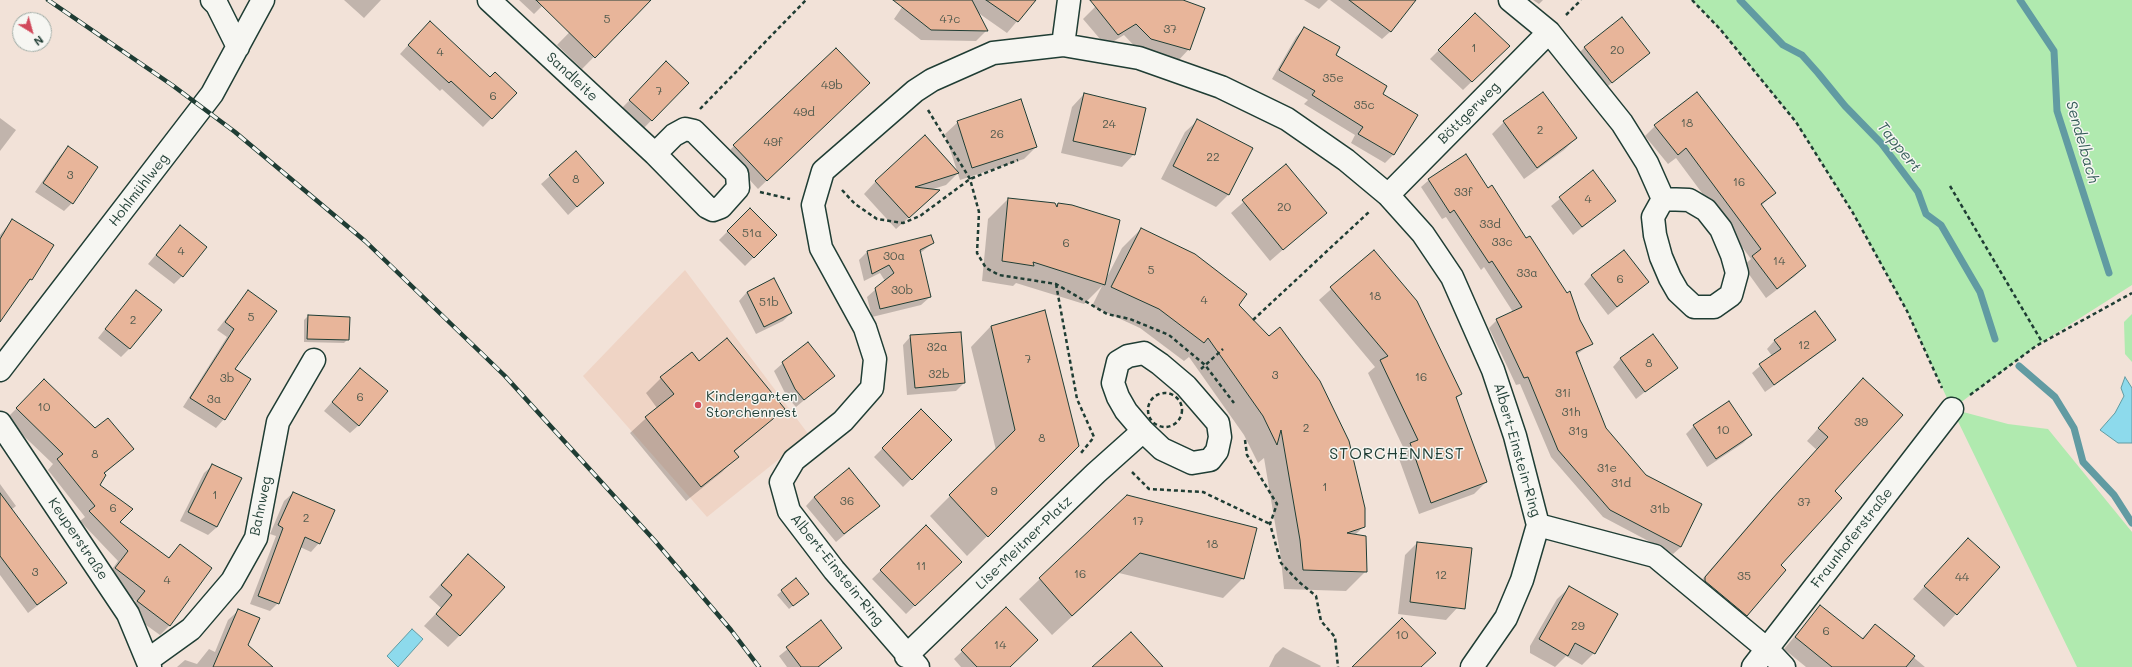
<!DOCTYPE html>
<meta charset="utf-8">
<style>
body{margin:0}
#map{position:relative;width:2132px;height:667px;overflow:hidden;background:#f2e2d8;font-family:Mali,sans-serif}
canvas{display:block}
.north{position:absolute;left:12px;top:12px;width:40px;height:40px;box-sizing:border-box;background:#f6f6f2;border:1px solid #a0aca6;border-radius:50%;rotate:143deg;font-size:11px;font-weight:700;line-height:16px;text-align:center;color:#1f3d34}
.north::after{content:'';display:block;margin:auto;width:14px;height:18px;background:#d1495b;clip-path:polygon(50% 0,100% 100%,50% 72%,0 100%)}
</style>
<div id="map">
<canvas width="2132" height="667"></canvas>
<div class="north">N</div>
</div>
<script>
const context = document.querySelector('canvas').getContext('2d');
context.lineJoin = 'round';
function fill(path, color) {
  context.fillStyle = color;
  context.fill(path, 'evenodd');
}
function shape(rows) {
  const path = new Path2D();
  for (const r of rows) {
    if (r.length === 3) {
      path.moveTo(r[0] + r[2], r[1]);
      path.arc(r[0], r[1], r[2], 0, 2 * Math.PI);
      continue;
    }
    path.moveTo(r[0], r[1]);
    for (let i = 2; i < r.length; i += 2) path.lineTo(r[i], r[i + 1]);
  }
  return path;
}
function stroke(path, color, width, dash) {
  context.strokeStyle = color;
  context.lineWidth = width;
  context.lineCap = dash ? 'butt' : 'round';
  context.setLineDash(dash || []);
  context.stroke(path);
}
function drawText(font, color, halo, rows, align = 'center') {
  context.font = font + ' Mali,sans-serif';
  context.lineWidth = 3;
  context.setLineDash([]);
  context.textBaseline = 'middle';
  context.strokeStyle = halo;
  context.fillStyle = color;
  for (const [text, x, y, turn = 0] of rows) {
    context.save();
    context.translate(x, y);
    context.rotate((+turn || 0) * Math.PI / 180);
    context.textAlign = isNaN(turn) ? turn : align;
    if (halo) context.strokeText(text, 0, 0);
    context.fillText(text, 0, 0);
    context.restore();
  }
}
const built = shape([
 [685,270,809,435,707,517,583,376]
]);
const green = shape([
 [1692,0,2132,0,2132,285,2036,346,1952,409,2008,424,2048,429,2132,532,2132,667,2077,667,1952,409,1907,311,1853,213,1796,122,1720,29],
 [2132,314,2132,362,2125,354,2124,322]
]);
const water = shape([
 [2125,377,2132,388,2132,443,2118,443,2100,430,2115,413,2124,396,2121,388,2125,377],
 [412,629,423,639,398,667,387,656,412,629]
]);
const shadow = shape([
 [344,0,381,0,364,18],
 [519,0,548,0,534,14],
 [601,0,639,0,645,5,582,69,557,45],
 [907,0,1035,0,1007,33,977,12,986,31,976,41,921,40,894,19],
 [1099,0,1180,0,1189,49,1177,62,1139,51,1124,35,1106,46,1083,19,1095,7],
 [1304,0,1328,0,1319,9],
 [1330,0,1409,0,1391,31,1382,39],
 [1533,0,1543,0,1539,4],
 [1475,14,1500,54,1463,90,1430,59],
 [1304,28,1334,56,1381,94,1416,115,1393,155,1385,163,1351,143,1355,135,1304,104,1308,100,1272,79,1296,37],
 [421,31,490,78,516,93,483,127,442,89,440,91,400,54],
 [1584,48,1649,53,1603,90,1576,56],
 [658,71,687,83,643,129,622,108],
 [860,91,758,189,726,154,734,146],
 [1543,93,1576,138,1564,150,1524,179,1492,134,1504,122],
 [1084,94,1134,154,1122,167,1061,153,1072,107],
 [0,118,16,130,0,151],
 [1198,120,1252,148,1228,195,1216,207,1161,179,1185,132],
 [958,122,1036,147,1024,159,960,180,945,134],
 [1655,126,1774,193,1761,206,1805,266,1795,276,1766,298,1743,266,1751,259,1676,158,1668,164,1645,136],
 [68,148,72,203,64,211,35,192,60,156],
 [576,153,594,191,568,215,541,184],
 [1286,165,1325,213,1270,261,1231,213],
 [1593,172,1615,200,1573,235,1551,206],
 [958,173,946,185,930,190,926,202,896,229,864,194,876,181],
 [1429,180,1488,189,1579,321,1591,344,1576,355,1606,429,1681,547,1673,554,1603,517,1551,457,1520,384,1516,385,1489,328,1497,320,1513,312,1484,267,1481,270,1446,217,1442,219,1421,187],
 [1008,199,1056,207,1058,204,1105,281,1122,248,1141,229,1238,305,1364,526,1355,535,1366,571,1346,591,1284,589,1281,559,1264,458,1258,463,1244,435,1189,357,1184,361,1140,328,1092,306,1102,286,1084,304,1016,283,1013,286,982,281,988,219],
 [750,209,776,235,745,266,719,240],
 [12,220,31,279,0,320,0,235],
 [180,226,182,276,174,284,148,264],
 [931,236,933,243,919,254,930,297,921,305,872,317,867,297,885,281,880,273,864,281,859,260,867,252],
 [1374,251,1461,394,1455,399,1486,482,1474,494,1419,514,1398,456,1404,449,1368,373,1375,367,1319,300],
 [1592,275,1648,282,1608,315,1584,284],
 [248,291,234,369,250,380,224,419,216,428,183,407,227,337,217,330],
 [747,292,791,313,783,321,756,334,739,301],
 [128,300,130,348,121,357,98,338],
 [1044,311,1078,446,967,556,930,516,996,450,971,347,991,326],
 [308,316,348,339,344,343,304,342,304,320],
 [911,336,964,383,956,391,907,395,903,345],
 [1775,340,1835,340,1826,348,1765,392,1752,373,1772,356,1767,349],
 [1621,358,1676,367,1636,399,1613,367],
 [699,362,783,409,734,452,737,456,722,472,686,501,630,433,657,408,646,393,661,378],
 [783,363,833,376,796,407,787,397,774,371],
 [360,370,359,425,350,433,324,411],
 [44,381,95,430,132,449,104,474,98,485,118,522,168,558,180,545,170,625,160,635,128,612,136,601,105,579,118,561,80,521,85,517,48,470,53,464,6,419],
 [1851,392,1833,491,1779,566,1785,571,1734,628,1693,590,1760,512,1817,450,1807,441],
 [921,410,951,440,903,487,874,457],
 [1694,426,1751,435,1743,443,1707,467,1686,434],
 [213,465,217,527,208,535,180,521,204,473],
 [0,484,16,506,11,510,66,583,28,613,0,575],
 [293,493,319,543,311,552,300,547,278,603,270,611,250,604,276,536,270,534,284,501],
 [1127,496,1243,578,1223,598,1119,573,1052,635,1019,599],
 [814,497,878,506,836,542,806,506],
 [926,527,960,562,906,614,872,579],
 [1417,543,1458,607,1446,620,1398,614,1405,555],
 [1956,551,1999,567,1944,627,1913,599],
 [456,567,460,635,448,647,424,626,441,608,429,597],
 [796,579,803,597,789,609,777,595],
 [1570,587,1594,653,1582,665,1566,656,1555,667,1530,653,1530,646,1557,599],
 [1820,607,1861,639,1875,625,1925,667,1806,667,1784,649],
 [1006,609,1009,667,961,667,954,659],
 [239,610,247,645,271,667,177,667,185,660,197,664,209,649,215,652,228,620],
 [821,622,841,648,819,667,787,667,779,656],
 [1283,647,1321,666,1320,667,1269,667,1275,655]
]);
const stream = shape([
 [1740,0,1783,45,1802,55,1818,73,1845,106,1881,143,1918,192,1926,214,1941,225,1980,292,1995,339],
 [2020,0,2054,51,2057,111,2109,273],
 [2019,366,2055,397,2074,428,2083,462,2114,495,2132,523]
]);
const building = shape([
 [536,0,651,0,595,58,536,0],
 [893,0,972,0,988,31,931,30,893,0],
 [986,0,1036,0,1018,22,986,0],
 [1090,0,1183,0,1205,8,1190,50,1151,39,1136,24,1118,35,1090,0],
 [1349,0,1416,0,1391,32,1349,0],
 [1475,13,1510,46,1472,82,1438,50,1475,13],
 [1622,17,1650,53,1612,83,1584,47,1622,17],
 [430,21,490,77,495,72,517,93,492,119,451,81,449,83,408,45,430,21],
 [1304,27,1340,47,1336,55,1387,86,1383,94,1418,115,1394,155,1358,134,1363,127,1312,95,1315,91,1279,70,1304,27],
 [836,48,870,83,767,181,733,145,836,48],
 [666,61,689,83,652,121,629,100,666,61],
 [1543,92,1577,138,1537,168,1503,121,1543,92],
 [1697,92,1776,193,1761,204,1806,266,1777,289,1752,256,1761,249,1686,148,1678,155,1654,125,1697,92],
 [1084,93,1146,108,1135,155,1073,141,1084,93],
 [1021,99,1037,147,972,168,957,121,1021,99],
 [1197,119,1253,148,1229,195,1173,166,1197,119],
 [925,135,959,173,915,187,940,190,909,218,875,181,925,135],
 [68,146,98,167,73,204,43,183,68,146],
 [576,151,604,183,577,207,549,175,576,151],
 [1466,154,1488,188,1492,185,1526,238,1530,236,1567,293,1570,291,1580,320,1593,344,1576,352,1606,428,1646,475,1702,504,1681,547,1610,510,1558,450,1528,377,1524,378,1496,319,1522,307,1492,261,1489,263,1454,210,1450,213,1428,179,1466,154],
 [1286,164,1327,213,1283,250,1242,200,1286,164],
 [1593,170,1616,201,1582,227,1559,197,1593,170],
 [1008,198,1055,203,1057,207,1058,203,1072,205,1120,220,1105,285,1033,262,1034,266,1002,261,1008,198],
 [750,208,777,235,754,258,727,231,750,208],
 [12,219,54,245,32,280,30,279,0,322,0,239,12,219],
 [180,225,207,247,183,277,156,255,180,225],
 [1141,228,1195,254,1247,294,1239,305,1269,336,1280,327,1320,381,1349,441,1365,508,1365,527,1347,533,1366,536,1367,572,1303,570,1300,540,1281,430,1277,445,1263,416,1208,338,1204,343,1159,309,1111,287,1141,228],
 [931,235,934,243,920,250,931,297,880,309,875,288,894,273,889,265,872,274,867,251,931,235],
 [1374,250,1417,301,1462,394,1456,397,1487,482,1431,503,1410,443,1418,440,1380,360,1388,356,1330,287,1374,250],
 [1624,250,1649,282,1617,307,1591,275,1624,250],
 [774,278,792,313,764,327,747,292,774,278],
 [136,290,162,310,130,349,105,329,136,290],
 [248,290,277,311,235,369,251,379,225,420,190,398,234,329,225,322,248,290],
 [1045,310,1079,446,988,537,949,495,1015,430,991,326,1045,310],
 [1815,311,1836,340,1774,385,1759,364,1781,349,1774,340,1815,311],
 [308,315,350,317,349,340,307,339,308,315],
 [961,332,965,383,915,388,910,335,961,332],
 [1653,334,1678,368,1645,392,1620,358,1653,334],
 [727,338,785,409,734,451,739,457,701,487,645,417,674,394,660,377,692,352,699,361,727,338],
 [808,342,835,376,804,400,795,389,782,362,808,342],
 [360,368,388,391,359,426,332,402,360,368],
 [1863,378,1903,415,1835,491,1842,498,1781,565,1786,570,1747,616,1705,581,1705,577,1772,499,1828,437,1818,428,1863,378],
 [44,379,95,428,108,418,134,449,104,473,106,475,100,485,133,509,120,522,169,558,180,544,212,568,170,626,137,601,145,591,115,568,128,551,89,511,95,506,57,459,63,454,16,408,44,379],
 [1729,401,1752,435,1716,459,1693,425,1729,401],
 [921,409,952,440,912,480,882,448,921,409],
 [212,464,242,478,217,527,188,512,212,464],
 [849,468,880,506,844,534,814,497,849,468],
 [293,492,335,510,320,544,305,537,279,604,258,596,283,528,278,525,293,492],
 [0,493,67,583,37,605,0,556,0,493],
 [1127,495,1257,528,1244,579,1140,553,1072,616,1039,578,1127,495],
 [926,525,962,562,915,606,880,570,926,525],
 [1968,538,2000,567,1957,615,1924,586,1968,538],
 [1417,542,1472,548,1465,609,1410,602,1417,542],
 [468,554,505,587,460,636,436,614,452,595,441,585,468,554],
 [796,578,809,594,793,606,781,590,796,578],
 [1569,586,1618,614,1595,654,1575,643,1568,656,1539,639,1569,586],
 [1820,605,1863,639,1875,624,1915,656,1906,667,1832,667,1795,637,1820,605],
 [1006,607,1038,640,1010,667,977,667,961,650,1006,607],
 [238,609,260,618,248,645,273,667,213,667,238,609],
 [1402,618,1436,653,1421,667,1352,667,1402,618],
 [821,620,842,648,818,667,801,667,786,647,821,620],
 [1131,632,1163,667,1092,667,1111,650,1131,632]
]);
const path = shape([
 [1692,0,1720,29,1796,122,1853,213,1907,311,1942,388],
 [1566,15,1581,0],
 [700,109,806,0],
 [928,110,970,179,979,212,977,253,986,268,999,275,1056,284,1107,314,1130,319,1169,335,1205,365,1234,403],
 [1950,186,2042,342],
 [842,190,855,204,877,219,903,223,920,216,970,179,1018,160],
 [760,192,790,199],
 [1056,284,1077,399,1094,437,1081,453],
 [1253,320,1370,211],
 [1201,369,1223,349],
 [1165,410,17],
 [1970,395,2036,346,2132,293],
 [1245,440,1247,455,1277,504,1270,524,1281,563,1299,582,1316,596,1321,621,1335,637,1338,667],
 [1132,472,1149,489,1203,492,1270,524]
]);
const minor = shape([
 [212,0,217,5,238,47],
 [489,0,655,154,707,207,713,210,721,207,738,188,737,174,694,131,685,129,674,135,655,154],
 [1510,0,1549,32,1622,123,1647,163,1663,199,1653,217,1655,235,1661,257,1670,278,1678,292,1694,307,1714,307,1731,295,1737,273,1732,255,1721,229,1706,210,1689,200,1663,199],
 [1063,45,1069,0],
 [1388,195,1549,32],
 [1144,353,1160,364,1186,386,1218,423,1220,437,1217,451,1210,460,1192,463,1162,449,1143,431,1126,411,1118,397,1113,383,1118,362,1128,356,1144,353],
 [0,370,212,94,263,0],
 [0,423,128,614,150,667],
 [1538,525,1655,556,1767,649,1784,667],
 [906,656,1096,473,1143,431],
 [148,660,191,629,232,581,256,538,278,422,314,360],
 [918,667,834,570,789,511,781,482,794,460,843,421,872,388,875,359,865,328,821,248,813,205,823,171,915,91,932,80,993,53,1063,45,1139,58,1221,87,1287,119,1346,160,1388,195,1423,234,1452,277,1493,370,1515,436,1538,525,1522,580,1506,618,1472,667],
 [1753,667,1952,409]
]);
const rail = shape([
 [48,0,172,85,235,132,365,241,505,376,655,541,731,630,759,667]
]);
const markers = [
 [698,405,4,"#d1495b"]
];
const numberNames = [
 ["5",607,19],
 ["47c",950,19],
 ["37",1170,29],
 ["1",1474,48],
 ["20",1617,50],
 ["4",440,52],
 ["35e",1333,78],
 ["49b",832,85],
 ["7",659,91],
 ["6",493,96],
 ["35c",1364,105],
 ["49d",804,112],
 ["18",1687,123],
 ["24",1109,124],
 ["2",1540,130],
 ["26",997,134],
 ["49f",773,142],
 ["22",1213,157],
 ["3",70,175],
 ["8",576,179],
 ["16",1739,182],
 ["33f",1463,192],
 ["4",1588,199],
 ["20",1284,207],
 ["33d",1490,224],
 ["51a",752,233],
 ["33c",1502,242],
 ["6",1066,243],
 ["4",181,251],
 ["30a",894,256],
 ["14",1779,261],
 ["5",1151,270],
 ["33a",1527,273],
 ["6",1620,279],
 ["30b",902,290],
 ["18",1375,296],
 ["4",1204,300],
 ["51b",769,302],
 ["5",251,317],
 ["2",133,320],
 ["12",1804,345],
 ["32a",937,347],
 ["7",1028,359],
 ["8",1649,363],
 ["32b",939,374],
 ["3",1275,375],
 ["16",1421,377],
 ["3b",227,378],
 ["31i",1563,393],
 ["6",360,397],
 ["3a",214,399],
 ["10",44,407],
 ["31h",1571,412],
 ["39",1861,422],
 ["2",1306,428],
 ["10",1723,430],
 ["31g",1578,431],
 ["8",1042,438],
 ["8",95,454],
 ["31e",1607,468],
 ["31d",1621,483],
 ["1",1325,487],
 ["9",994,491],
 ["1",215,495],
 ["36",847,501],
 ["37",1804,502],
 ["6",113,508],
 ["31b",1660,509],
 ["2",306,518],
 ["17",1138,521],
 ["18",1212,544],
 ["11",921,566],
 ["3",35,572],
 ["16",1080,574],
 ["12",1441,575],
 ["35",1744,576],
 ["44",1962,577],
 ["4",167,580],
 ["29",1578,626],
 ["6",1826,631],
 ["10",1402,635],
 ["14",1000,645]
];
const streetNames = [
 ["Sandleite",572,77,43],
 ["Böttgerweg",1469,113,-45],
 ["Hohlmühlweg",139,190,-52],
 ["Albert-Einstein-Ring",1517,450,74],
 ["Bahnweg",261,506,-78],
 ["Fraunhoferstraße",1852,538,-52],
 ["Keuperstraße",78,539,56],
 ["Lise-Meitner-Platz",1024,543,-44],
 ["Albert-Einstein-Ring",837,570,51]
];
const poiNames = [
 ["Kindergarten",706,397],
 ["Storchennest",706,413]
];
const waterNames = [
 ["Sendelbach",2082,142,74],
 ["Tappert",1899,147,51]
];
const quarterNames = [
 ["STORCHENNEST",1397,454]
];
fill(built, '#efd4c5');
fill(green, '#b0eaaf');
fill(water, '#8ddaec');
stroke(water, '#619ba2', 1);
fill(shadow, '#0003');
stroke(stream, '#619ba2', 7);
fill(building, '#e8b59a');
stroke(building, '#1f3d34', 1);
stroke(minor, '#1f3d34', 25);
stroke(path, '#1f3d34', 2.5, [4, 3]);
stroke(minor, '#f6f6f2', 22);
stroke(rail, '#1f3d34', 4.5);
stroke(rail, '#f6f6f2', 3, [9]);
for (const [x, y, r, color] of markers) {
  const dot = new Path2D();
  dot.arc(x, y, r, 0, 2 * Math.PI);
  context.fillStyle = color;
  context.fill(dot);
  stroke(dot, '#f6f6f2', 1.5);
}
drawText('12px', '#515b4e', null, numberNames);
drawText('14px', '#1f3d34', '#f6f6f2', streetNames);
drawText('14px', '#1f3d34', '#f6f6f2', poiNames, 'left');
drawText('italic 15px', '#355c59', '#f6f6f2', waterNames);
context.letterSpacing = '1px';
drawText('16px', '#1f3d34', '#f6f6f2', quarterNames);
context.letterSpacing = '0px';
</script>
